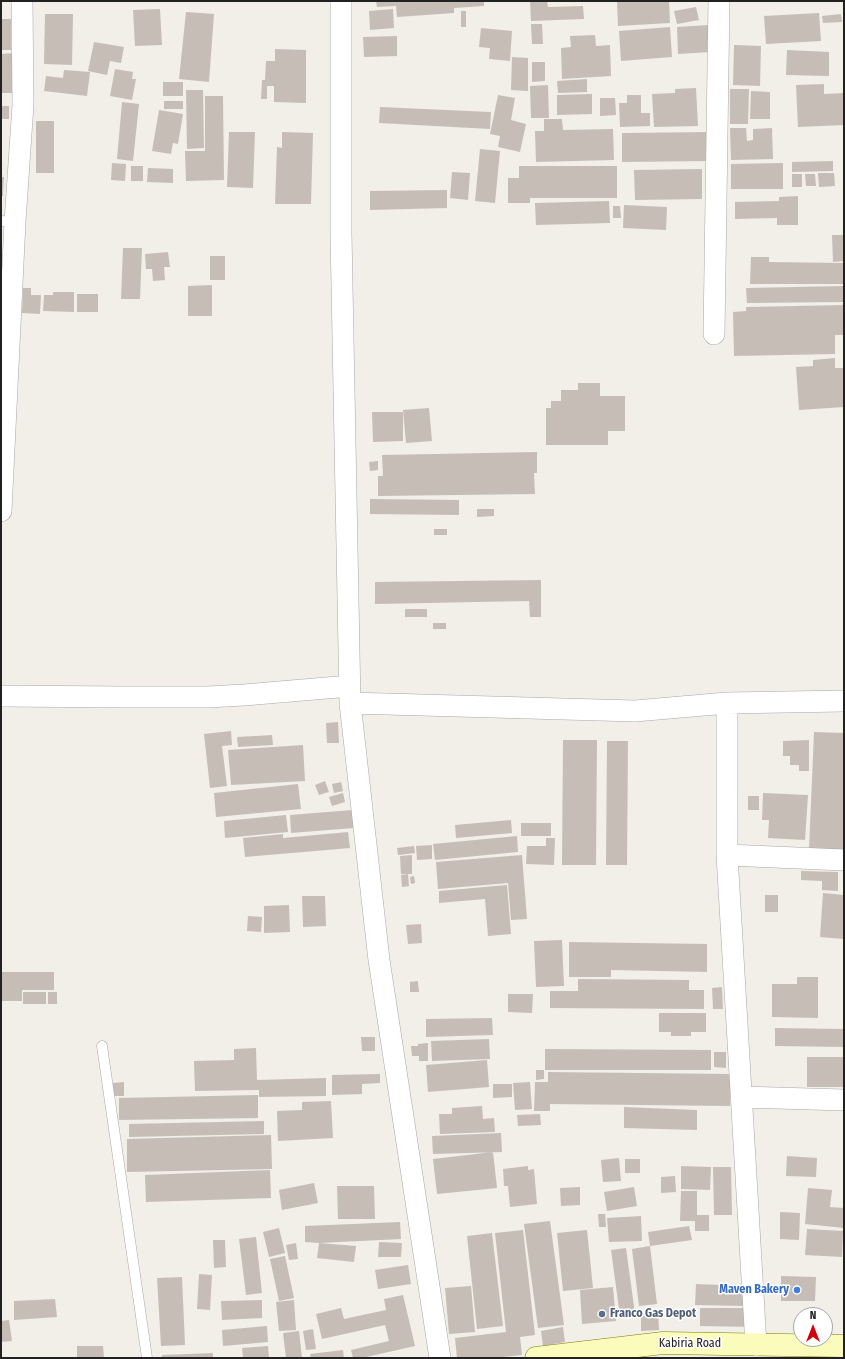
<!DOCTYPE html>
<style>
body{margin:0}
#map{position:relative;width:845px;height:1359px;overflow:hidden;background:#f2eee8;font-family:"Fira Sans Condensed",sans-serif}
canvas{display:block}
.frame{position:absolute;inset:0;border:2px solid #212121;pointer-events:none}
.north{position:absolute;left:793px;top:1307px;width:40px;height:40px;box-sizing:border-box;background:#fff;border:1px solid #a6a6a6;border-radius:50%;rotate:0deg;font-size:11px;font-weight:700;line-height:16px;text-align:center;color:#212121}
.north::after{content:'';display:block;margin:auto;width:14px;height:18px;background:#d3000e;clip-path:polygon(50% 0,100% 100%,50% 72%,0 100%)}
</style>
<div id="map">
<canvas width="845" height="1359"></canvas>
<div class="frame"></div>
<div class="north">N</div>
</div>
<script>
const context = document.querySelector('canvas').getContext('2d');
context.lineJoin = 'round';
function fill(path, color) {
  context.fillStyle = color;
  context.fill(path, 'evenodd');
}
function shape(rows) {
  const path = new Path2D();
  for (const r of rows) {
    path.moveTo(r[0], r[1]);
    for (let i = 2; i < r.length; i += 2) path.lineTo(r[i], r[i + 1]);
  }
  return path;
}
function stroke(path, color, width, dash) {
  context.strokeStyle = color;
  context.lineWidth = width;
  context.lineCap = dash ? 'butt' : 'round';
  context.setLineDash(dash || []);
  context.stroke(path);
}
function drawText(font, color, halo, rows, align = 'center') {
  context.font = font + ' "Fira Sans Condensed",sans-serif';
  context.lineWidth = 3;
  context.setLineDash([]);
  context.textBaseline = 'middle';
  context.strokeStyle = halo;
  context.fillStyle = color;
  for (const [text, x, y, turn = 0] of rows) {
    context.save();
    context.translate(x, y);
    context.rotate((+turn || 0) * Math.PI / 180);
    context.textAlign = isNaN(turn) ? turn : align;
    if (halo) context.strokeText(text, 0, 0);
    context.fillText(text, 0, 0);
    context.restore();
  }
}
const building = shape([
 [376,1,484,1,484,6,454,8,454,13,397,17,396,6,377,7],
 [530,1,547,1,548,7,583,6,584,19,531,21],
 [617,1,669,1,670,23,618,26],
 [696,7,699,20,677,24,674,11],
 [160,9,162,45,135,46,133,10],
 [393,9,394,28,370,30,369,11],
 [461,11,466,11,466,27,461,27],
 [186,12,214,14,209,82,179,79],
 [819,13,821,41,766,44,764,16],
 [45,14,73,14,72,65,44,64],
 [841,14,842,22,823,23,822,16],
 [1,19,11,19,11,50,1,50],
 [531,24,542,24,543,44,532,44],
 [709,25,710,52,678,54,677,27],
 [670,27,672,57,621,61,619,31],
 [481,28,512,31,510,61,489,59,490,48,479,47],
 [595,35,596,46,610,45,611,76,562,79,561,48,571,47,570,36],
 [397,36,397,56,364,57,363,37],
 [94,42,124,47,121,63,110,61,107,75,88,71],
 [734,45,761,46,760,86,733,85],
 [275,49,306,50,306,103,274,102,274,86,267,86,267,99,261,99,262,80,265,80,266,61,275,61],
 [787,50,829,52,829,76,786,75],
 [14,53,14,93,1,93,1,54],
 [512,57,528,58,528,91,511,90],
 [532,62,545,62,545,81,532,82],
 [115,69,133,72,132,79,136,79,132,100,110,96],
 [64,70,90,72,87,96,44,91,46,76,63,78],
 [587,79,587,92,558,93,557,81],
 [163,82,183,82,183,96,163,96],
 [824,84,824,94,844,93,844,125,798,127,796,85],
 [548,85,549,118,531,118,530,86],
 [696,88,698,126,654,127,652,94,675,93,675,89],
 [730,89,749,89,748,124,730,124],
 [186,90,203,90,204,148,187,149],
 [751,91,770,92,770,119,750,119],
 [592,94,592,114,557,115,557,95],
 [498,95,515,98,511,120,526,124,520,152,498,147,500,136,490,134],
 [627,95,641,95,641,113,650,113,650,126,620,127,619,103,627,103],
 [205,96,223,96,224,180,186,181,185,151,205,151],
 [600,98,615,98,616,115,600,116],
 [164,101,183,101,183,109,164,109],
 [122,102,139,104,133,161,117,159],
 [1,106,9,106,9,119,1,119],
 [380,107,491,112,490,129,379,123],
 [159,110,183,114,178,144,173,143,171,154,152,151],
 [544,119,562,119,563,130,613,129,614,160,536,162,535,131,544,131],
 [36,121,54,121,54,173,36,173],
 [730,128,746,128,747,141,753,140,753,129,772,128,773,159,731,160],
 [229,132,255,132,253,188,227,187],
 [282,132,313,133,311,204,275,204,277,147,282,148],
 [709,132,709,161,622,162,622,133],
 [480,149,500,151,495,203,475,201],
 [833,161,833,171,792,172,792,162],
 [112,163,126,164,125,181,111,180],
 [783,163,783,189,731,189,731,164],
 [131,166,143,166,143,181,131,181],
 [519,166,617,166,617,198,530,198,530,203,508,203,508,178,519,178],
 [148,168,173,169,173,183,147,182],
 [702,169,702,199,635,200,634,170],
 [452,172,470,173,468,200,450,198],
 [818,173,834,173,835,186,819,187],
 [792,174,802,174,802,187,792,187],
 [805,174,815,174,816,186,806,186],
 [1,177,4,177,3,196,1,196],
 [447,190,447,208,370,210,370,191],
 [798,196,798,225,777,225,777,218,735,219,735,202,779,201,779,197],
 [609,201,610,223,536,225,535,203],
 [624,205,667,207,666,230,623,228],
 [613,206,620,206,621,218,613,218],
 [832,235,844,235,844,261,833,262],
 [123,248,142,248,140,299,121,299],
 [168,252,170,267,164,267,165,280,153,281,152,269,146,269,145,254],
 [210,256,225,256,225,280,210,280],
 [751,257,769,257,769,262,844,263,844,284,750,284],
 [212,285,212,316,188,316,188,286],
 [844,286,844,302,747,303,746,288],
 [23,288,31,288,31,295,41,295,40,314,22,313],
 [53,292,74,292,74,312,43,311,44,295,53,295],
 [77,294,98,294,98,312,77,312],
 [844,305,844,335,835,335,835,354,734,356,733,312,746,311,746,307],
 [835,358,835,368,844,368,844,407,799,410,796,367,813,366,813,360],
 [578,383,600,383,600,396,625,396,625,431,608,431,608,445,546,445,546,408,551,408,551,401,561,401,561,390,578,390],
 [429,408,432,441,406,443,403,410],
 [372,412,403,412,403,441,373,442],
 [537,452,537,473,534,473,535,494,378,496,378,476,383,476,382,455],
 [378,461,378,470,370,471,369,462],
 [370,499,459,500,459,515,370,514],
 [477,509,494,509,494,516,477,517],
 [434,529,447,529,447,535,434,535],
 [541,580,541,617,530,617,529,601,375,604,375,582],
 [405,609,427,609,427,617,405,617],
 [433,623,446,623,446,629,433,629],
 [338,722,339,743,327,743,326,723],
 [231,731,232,745,222,746,227,786,210,788,204,734],
 [814,732,844,733,844,851,809,849],
 [272,735,273,745,238,747,237,737],
 [563,740,597,740,596,865,562,865],
 [809,740,809,771,799,771,799,765,790,765,790,756,783,756,783,741],
 [607,741,628,741,627,865,606,865],
 [303,745,305,781,231,785,228,750],
 [325,781,329,792,319,795,315,785],
 [341,782,343,791,334,793,332,784],
 [298,784,301,809,216,817,214,793],
 [343,793,345,802,332,806,329,797],
 [763,793,808,795,805,840,768,838,769,820,762,820],
 [748,796,759,796,759,810,748,810],
 [352,810,354,828,291,833,290,815],
 [286,815,288,832,225,838,224,821],
 [511,820,512,833,456,838,455,825],
 [521,823,551,823,551,836,521,836],
 [348,832,350,848,245,857,243,838,283,834,283,838],
 [517,836,518,852,435,860,433,844],
 [546,838,555,838,554,865,526,864,527,846,546,846],
 [432,845,432,859,417,860,416,846],
 [414,846,415,853,398,855,397,848],
 [412,855,412,874,401,874,400,856],
 [522,855,527,919,511,920,508,883,438,889,436,862],
 [801,871,838,872,838,891,822,890,822,881,801,880],
 [408,874,409,886,402,887,401,875],
 [414,876,415,883,411,884,410,877],
 [507,885,511,934,488,936,485,899,439,903,439,891],
 [823,893,844,895,844,939,820,937],
 [765,895,778,895,778,912,765,912],
 [302,896,325,896,326,926,303,927],
 [289,905,290,932,264,933,264,906],
 [248,916,262,917,261,932,247,931],
 [421,924,422,943,408,944,406,925],
 [562,940,564,986,536,987,534,941],
 [569,942,707,944,707,972,611,970,611,977,569,977],
 [1,972,54,972,54,990,22,990,22,1001,1,1001],
 [797,977,818,977,818,1018,772,1017,772,984,797,984],
 [578,979,689,980,689,990,704,990,704,1009,550,1008,550,991,578,991],
 [418,981,419,992,410,992,410,982],
 [722,987,723,1009,713,1009,712,988],
 [23,992,46,992,46,1004,23,1004],
 [48,992,57,992,57,1004,48,1004],
 [508,994,533,994,532,1013,508,1012],
 [659,1013,706,1013,706,1032,691,1032,691,1036,671,1036,671,1032,659,1032],
 [492,1018,493,1035,426,1037,426,1019],
 [775,1028,844,1029,844,1047,775,1046],
 [361,1037,375,1037,375,1051,362,1051],
 [489,1039,490,1059,432,1061,431,1041],
 [428,1043,428,1061,419,1061,419,1056,412,1056,411,1046,418,1046,418,1044],
 [256,1048,257,1080,326,1078,326,1096,259,1097,259,1090,195,1091,194,1061,234,1060,234,1049],
 [545,1049,711,1050,711,1070,545,1070],
 [714,1052,726,1052,726,1068,714,1067],
 [807,1057,844,1057,844,1087,807,1087],
 [487,1060,489,1087,428,1092,426,1065],
 [536,1070,544,1070,544,1079,536,1080],
 [548,1072,730,1074,730,1106,550,1104,550,1111,534,1111,535,1082,548,1082],
 [380,1074,380,1083,362,1084,362,1094,332,1095,332,1075],
 [124,1082,124,1096,113,1096,113,1083],
 [530,1082,532,1109,515,1110,513,1083],
 [493,1084,512,1084,512,1097,493,1098],
 [258,1095,258,1118,119,1120,119,1098],
 [331,1101,333,1138,278,1141,277,1111,302,1110,302,1102],
 [482,1106,483,1119,494,1118,495,1132,440,1134,439,1114,452,1114,452,1108],
 [624,1107,697,1110,697,1130,624,1128],
 [540,1114,541,1125,518,1126,517,1115],
 [264,1121,264,1134,129,1137,129,1124],
 [501,1133,502,1152,433,1154,432,1136],
 [271,1135,272,1169,127,1172,127,1139],
 [493,1152,497,1188,437,1194,433,1159],
 [787,1156,817,1158,816,1177,786,1176],
 [619,1158,621,1181,603,1182,601,1160],
 [625,1159,640,1159,640,1173,625,1173],
 [528,1166,528,1170,534,1169,537,1204,510,1207,508,1186,504,1186,503,1169],
 [681,1166,711,1167,710,1190,681,1189],
 [713,1167,731,1167,732,1215,714,1215],
 [270,1170,271,1198,146,1202,145,1175],
 [675,1176,676,1192,661,1193,661,1177],
 [314,1183,318,1203,282,1210,279,1190],
 [337,1186,374,1186,375,1219,338,1219],
 [580,1187,580,1205,561,1206,560,1188],
 [634,1187,637,1206,607,1211,604,1192],
 [808,1188,832,1190,830,1207,844,1208,844,1228,805,1224],
 [681,1191,697,1191,697,1215,709,1215,709,1231,695,1231,695,1221,680,1221],
 [780,1212,800,1213,799,1240,780,1239],
 [598,1214,605,1214,606,1227,599,1227],
 [641,1216,642,1241,609,1242,607,1218],
 [550,1221,564,1325,538,1328,524,1224],
 [400,1222,401,1239,319,1243,305,1242,305,1226],
 [689,1226,692,1240,650,1246,648,1232],
 [279,1228,285,1253,269,1257,263,1232],
 [807,1229,843,1231,842,1257,805,1255],
 [523,1230,535,1335,520,1337,522,1355,494,1358,457,1358,455,1338,506,1332,495,1233],
 [587,1230,593,1288,563,1291,557,1233],
 [492,1233,503,1326,477,1329,467,1236],
 [256,1237,262,1293,246,1295,239,1239],
 [213,1240,225,1240,226,1267,214,1268],
 [379,1242,402,1243,401,1257,378,1257],
 [296,1243,298,1259,289,1260,286,1245],
 [319,1243,356,1246,354,1262,317,1258],
 [650,1246,657,1304,639,1306,632,1249],
 [626,1248,635,1314,620,1316,611,1250],
 [285,1256,294,1298,279,1301,270,1259],
 [408,1265,411,1284,378,1289,375,1270],
 [199,1274,212,1275,210,1310,197,1309],
 [781,1276,816,1277,815,1301,781,1301],
 [182,1277,185,1345,161,1346,157,1278],
 [696,1284,745,1286,744,1306,695,1305],
 [471,1286,475,1332,449,1334,445,1288],
 [613,1287,616,1321,582,1324,580,1290],
 [403,1295,415,1346,362,1358,353,1358,351,1350,389,1341,385,1325,322,1339,316,1314,341,1308,344,1319,386,1310,384,1299],
 [55,1299,57,1317,14,1320,14,1301],
 [262,1300,262,1318,222,1320,221,1301],
 [294,1300,296,1330,279,1331,276,1302],
 [700,1308,753,1308,753,1327,700,1326],
 [658,1312,659,1330,641,1331,641,1313],
 [9,1320,12,1341,1,1342,1,1321],
 [267,1326,268,1342,223,1346,222,1330],
 [563,1327,565,1342,543,1346,541,1331],
 [313,1329,316,1349,306,1350,303,1331],
 [299,1331,302,1358,286,1358,283,1333],
 [77,1346,103,1346,104,1358,77,1358],
 [268,1346,269,1358,243,1358,242,1348],
 [343,1350,344,1358,311,1358,310,1354],
 [213,1353,213,1358,162,1358,162,1355]
]);
const service = shape([
 [1,221,15,222],
 [102,1046,147,1358]
]);
const minor = shape([
 [341,1,341,233,350,703,379,960,440,1358],
 [714,334,719,1],
 [1,511,15,222,23,105,22,1],
 [1,696,122,697,208,697,244,695,350,686],
 [350,703,635,711,727,703,844,701],
 [727,703,727,855,756,1345],
 [727,855,844,860],
 [742,1097,844,1100]
]);
const secondary = shape([
 [536,1358,663,1343,844,1346]
]);
const markers = [
 [797,1290,4,"#3f7fe0"],
 [602,1314,4,"#5c6f8a"]
];
const shopNames = [
 ["Maven Bakery",789,1290]
];
const serviceNames = [
 ["Franco Gas Depot",610,1314]
];
const streetNames = [
 ["Kabiria Road",690,1344]
];
fill(building, '#c7bdb7');
stroke(service, '#a8a8a8', 11);
stroke(minor, '#a8a8a8', 22);
stroke(secondary, '#7a7f02', 23);
stroke(service, '#fff', 10);
stroke(minor, '#fff', 21);
stroke(secondary, '#fbfbbc', 22);
for (const [x, y, r, color] of markers) {
  const dot = new Path2D();
  dot.arc(x, y, r, 0, 2 * Math.PI);
  context.fillStyle = color;
  context.fill(dot);
  stroke(dot, '#fff', 1.5);
}
drawText('bold 12px', '#366cbe', '#fff', shopNames, 'right');
drawText('bold 12px', '#4e5e75', '#fff', serviceNames, 'left');
drawText('12px', '#212121', '#fff', streetNames);
</script>
